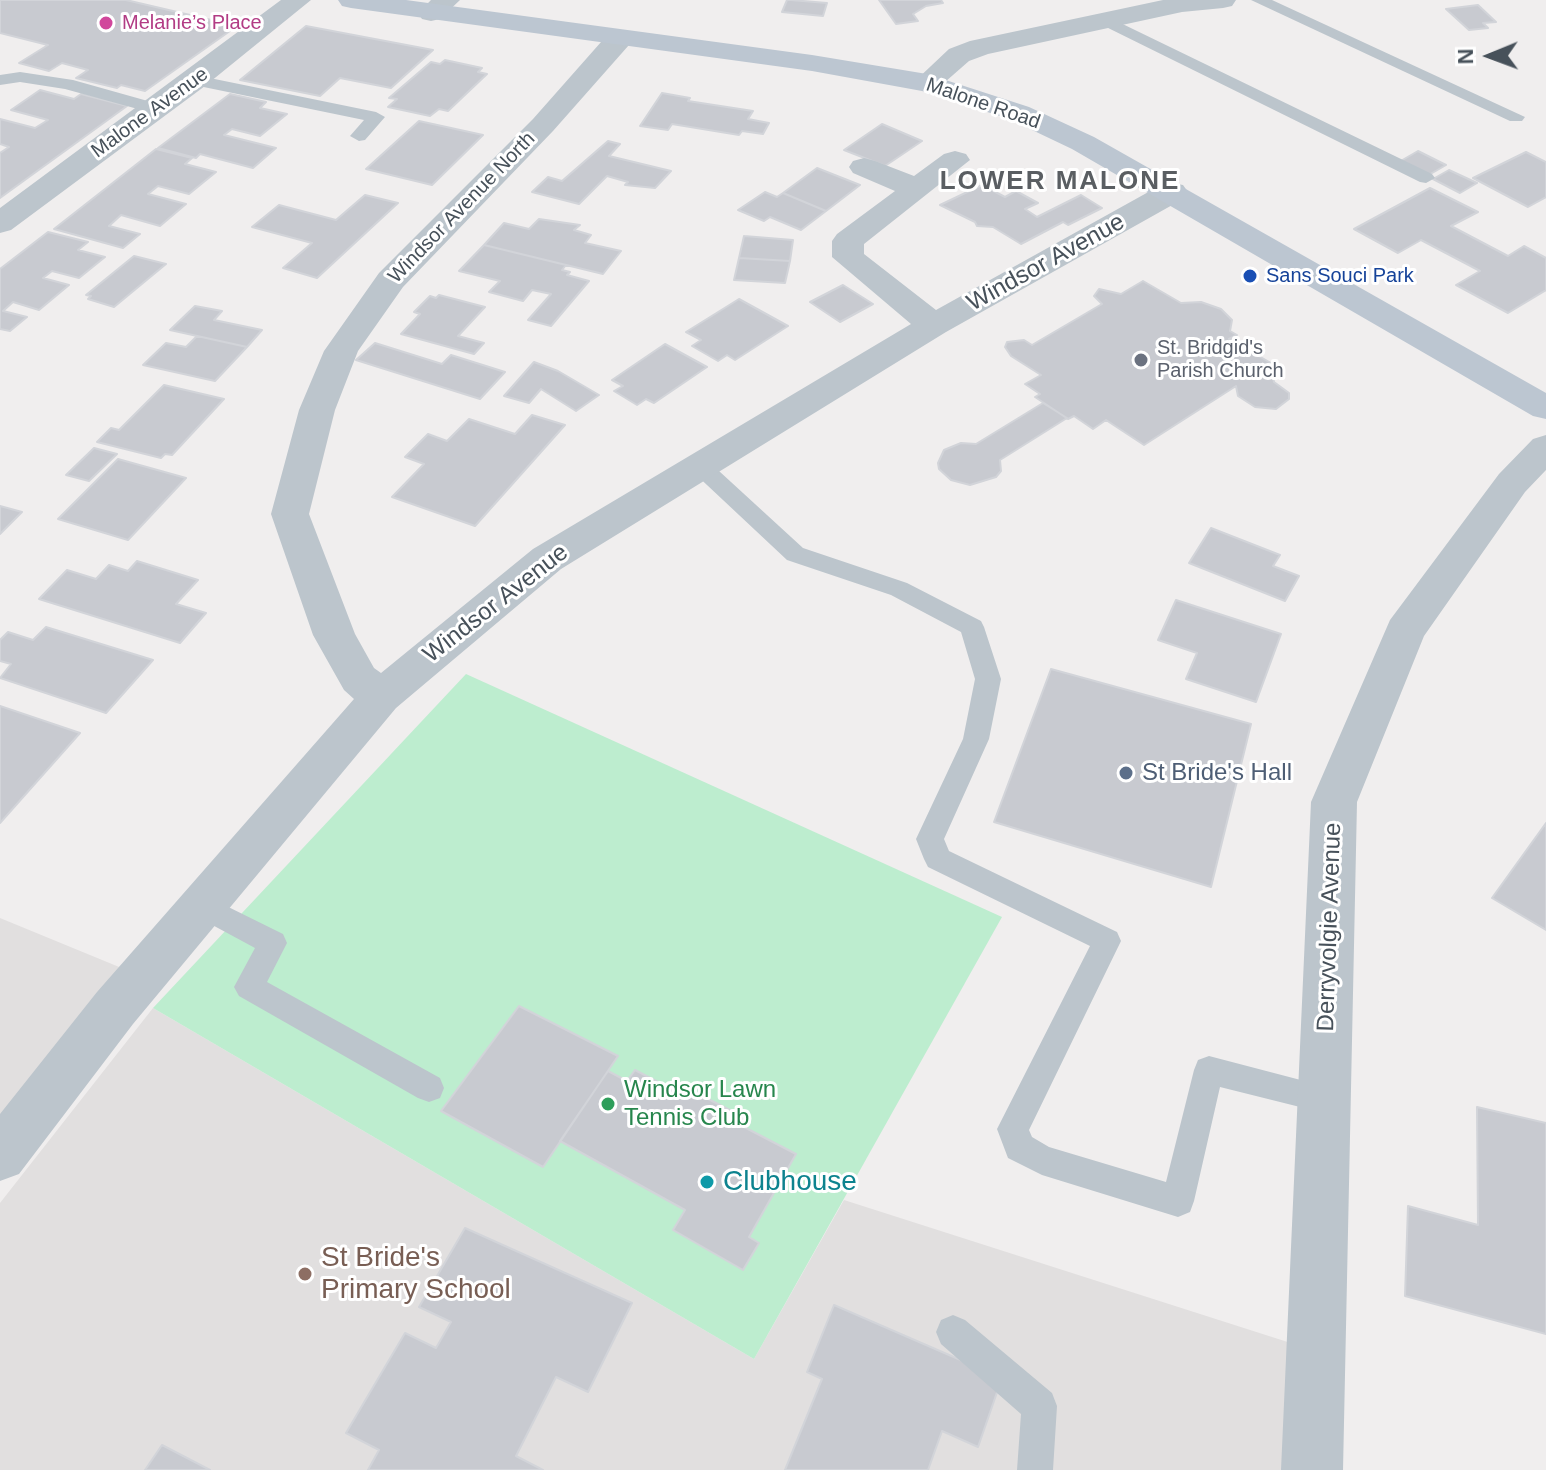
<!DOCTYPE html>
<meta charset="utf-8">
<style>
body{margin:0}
#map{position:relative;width:1546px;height:1470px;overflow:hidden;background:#f0eeee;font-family:Helvetica,sans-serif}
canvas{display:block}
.north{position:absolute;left:1450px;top:16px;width:80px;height:80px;-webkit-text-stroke:6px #fff;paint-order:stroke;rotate:269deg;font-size:22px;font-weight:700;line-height:32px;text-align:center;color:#47515a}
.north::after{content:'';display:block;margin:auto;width:28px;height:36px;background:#47515a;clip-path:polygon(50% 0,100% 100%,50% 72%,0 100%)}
</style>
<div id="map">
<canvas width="1546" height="1470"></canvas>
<div class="north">N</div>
</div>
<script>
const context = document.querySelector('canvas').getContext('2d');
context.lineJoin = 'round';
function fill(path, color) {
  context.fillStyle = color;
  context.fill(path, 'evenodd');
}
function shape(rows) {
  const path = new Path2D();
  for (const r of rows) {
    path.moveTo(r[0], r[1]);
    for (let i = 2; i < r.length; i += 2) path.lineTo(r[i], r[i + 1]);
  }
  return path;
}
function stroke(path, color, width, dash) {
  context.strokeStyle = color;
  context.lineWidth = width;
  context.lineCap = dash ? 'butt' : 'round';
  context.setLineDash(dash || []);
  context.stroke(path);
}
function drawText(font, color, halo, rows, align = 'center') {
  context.font = font + ' Helvetica,sans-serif';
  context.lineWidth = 6;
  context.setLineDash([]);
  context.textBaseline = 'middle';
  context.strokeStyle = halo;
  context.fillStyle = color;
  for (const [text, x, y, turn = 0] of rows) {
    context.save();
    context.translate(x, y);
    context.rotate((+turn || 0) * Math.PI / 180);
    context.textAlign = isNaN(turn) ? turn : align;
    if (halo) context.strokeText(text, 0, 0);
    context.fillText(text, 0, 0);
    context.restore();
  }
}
const education = shape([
 [0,918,124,969,0,1125],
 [153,1008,754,1359,844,1200,1297,1345,1293,1470,0,1470,0,1203]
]);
const green = shape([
 [466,674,1002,917,754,1359,153,1008]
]);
const building = shape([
 [0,0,126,0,237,26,145,91,121,85,117,88,76,78,88,70,62,63,49,71,19,63,48,45,0,33,0,0],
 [787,0,791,0,827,3,823,16,782,12,787,0],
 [879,0,941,0,943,3,926,6,913,14,918,21,896,24,879,0],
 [1478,5,1496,22,1483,23,1488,28,1469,30,1446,9,1478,5],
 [306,26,433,50,391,88,340,78,320,96,240,80,306,26],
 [445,60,482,68,478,72,487,74,448,111,439,109,430,116,388,107,397,99,389,98,431,62,440,64,445,60],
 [40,90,74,99,81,94,127,106,0,198,0,153,9,147,0,144,0,119,35,128,48,120,11,110,40,90],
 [662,93,690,98,688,101,753,111,748,119,769,123,763,134,742,131,739,135,672,124,668,130,640,126,662,93],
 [230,94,266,102,260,108,287,114,260,136,232,129,224,135,276,148,253,168,200,154,196,158,158,148,230,94],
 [419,121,483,135,432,185,366,169,419,121],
 [882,124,922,141,885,166,844,150,882,124],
 [608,141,620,144,609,156,671,171,655,188,625,185,628,182,607,176,579,204,532,192,548,177,562,181,608,141],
 [156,149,192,158,185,164,216,172,189,194,158,186,148,194,186,204,160,226,121,215,109,226,140,234,123,248,54,229,156,149],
 [1418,151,1446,165,1427,176,1399,162,1418,151],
 [1526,152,1546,162,1546,197,1528,207,1473,178,1526,152],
 [817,168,860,185,826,211,783,193,817,168],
 [1449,170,1477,183,1460,193,1433,179,1449,170],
 [982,185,1005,197,1016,191,1038,203,1025,209,1037,217,1081,195,1102,208,1068,225,1063,222,1021,244,993,227,977,226,975,222,940,205,982,185],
 [1430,188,1478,212,1451,226,1508,256,1524,246,1546,258,1546,290,1508,313,1456,285,1480,271,1421,240,1398,253,1354,229,1430,188],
 [765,192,777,197,783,193,826,211,801,230,770,217,764,221,738,210,765,192],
 [365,195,398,203,317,278,283,268,312,243,252,227,279,205,336,220,365,195],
 [539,219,580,225,574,230,591,235,585,243,621,251,603,274,484,245,504,223,529,229,539,219],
 [48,232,88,242,78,250,105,257,79,278,52,271,43,278,69,285,39,310,13,302,3,311,27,317,10,331,0,329,0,269,48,232],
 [744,236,793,240,790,261,739,258,744,236],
 [484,245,566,265,562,270,570,272,567,275,589,281,551,326,528,320,551,294,532,290,523,301,489,292,500,281,459,271,484,245],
 [134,256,166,264,114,307,88,299,91,296,86,295,134,256],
 [739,258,790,261,785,283,734,280,739,258],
 [1143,281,1181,303,1201,302,1221,309,1232,320,1230,331,1237,335,1229,339,1271,363,1276,369,1273,377,1274,382,1289,393,1289,399,1276,409,1255,407,1238,396,1236,386,1144,445,1106,420,1093,429,1074,416,1068,419,1035,397,1040,394,1025,384,1041,375,1011,356,1005,347,1007,342,1024,340,1032,345,1102,304,1094,296,1099,289,1121,294,1143,281],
 [843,285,873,304,840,322,810,302,843,285],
 [439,295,485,307,458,336,484,343,474,354,401,334,420,314,414,312,430,296,436,298,439,295],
 [739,299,788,326,735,360,727,355,718,361,692,346,701,340,686,332,739,299],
 [195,306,222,311,214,320,262,330,247,347,170,330,195,306],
 [197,336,247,347,215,381,143,365,166,343,186,347,197,336],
 [375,343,442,364,451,355,505,372,480,399,356,360,375,343],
 [665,344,707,367,654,403,646,399,637,405,614,391,623,386,612,380,665,344],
 [534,362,558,371,599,395,576,411,541,389,529,403,504,396,534,362],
 [164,385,224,399,172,455,165,454,161,458,97,442,111,428,119,430,164,385],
 [1043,403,1067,418,1000,460,1001,471,996,477,970,485,951,480,939,469,938,463,944,450,961,443,976,444,1043,403],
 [532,415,565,425,475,526,392,497,424,464,405,457,428,434,447,441,469,419,515,434,532,415],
 [94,448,117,454,89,481,66,475,94,448],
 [118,459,186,478,128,540,58,519,118,459],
 [0,506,22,512,0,534,0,506],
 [1211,528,1280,555,1273,566,1299,576,1285,601,1189,563,1211,528],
 [137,561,198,580,176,604,206,613,180,643,39,599,67,570,96,579,109,565,128,571,137,561],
 [1176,600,1281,634,1256,702,1186,679,1197,653,1158,640,1176,600],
 [46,627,153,660,106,713,0,678,11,664,0,661,0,640,8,632,33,640,46,627],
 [1051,669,1251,724,1211,887,994,822,1051,669],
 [0,706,80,733,0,823,0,706],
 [1546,823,1546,930,1492,898,1546,823],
 [519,1006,618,1056,543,1167,441,1111,519,1006],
 [635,1070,681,1094,685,1087,749,1120,744,1127,796,1154,749,1237,759,1243,743,1270,673,1230,685,1210,560,1141,608,1071,627,1081,635,1070],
 [1477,1107,1546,1123,1546,1334,1405,1296,1408,1206,1478,1225,1477,1107],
 [465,1228,632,1303,588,1392,556,1377,516,1456,543,1470,368,1470,379,1450,346,1433,405,1333,436,1348,451,1322,419,1307,465,1228],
 [834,1305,1002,1378,978,1447,942,1431,928,1470,785,1470,822,1379,807,1372,834,1305],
 [162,1445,210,1470,145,1470,162,1445]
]);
const service = shape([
 [1251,0,1272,0,1525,117,1522,121,1510,121,1251,0],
 [1104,15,1432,174,1435,178,1426,183,1420,182,1098,23,1096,20,1104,15],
 [20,72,73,80,162,105,165,109,156,114,65,89,20,82,0,85,0,75,20,72],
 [195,75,376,112,385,117,365,140,359,141,350,136,364,120,189,84,187,80,189,76,195,75],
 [699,458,707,460,803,548,907,583,981,621,984,627,1001,679,989,739,944,839,949,851,1117,932,1121,941,1029,1130,1032,1137,1049,1147,1166,1182,1194,1070,1198,1060,1209,1056,1335,1089,1340,1099,1335,1109,1324,1113,1220,1087,1194,1201,1190,1212,1178,1217,1042,1175,1008,1158,997,1129,1090,946,928,867,924,859,916,839,963,739,975,679,961,632,891,595,787,560,691,470,688,465,691,460,699,458],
 [202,894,283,934,287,943,267,982,440,1078,444,1088,440,1098,429,1102,418,1098,239,996,234,987,255,948,192,914,188,906,192,898,202,894],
 [953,1315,965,1320,1052,1393,1057,1406,1053,1470,1017,1470,1021,1414,941,1344,936,1332,941,1320,953,1315]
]);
const minor = shape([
 [281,0,311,0,205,86,11,230,0,233,0,208,281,0],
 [431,0,460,0,440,19,431,21,422,19,418,13,431,0],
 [1163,0,1236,0,1232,6,1223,8,1182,12,988,54,969,61,937,89,927,92,917,89,913,83,949,49,970,41,1163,0],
 [619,31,629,33,633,39,629,45,553,131,403,287,358,351,335,410,309,514,355,634,374,668,381,673,533,549,911,324,832,257,832,241,837,234,895,191,853,173,849,167,853,161,864,158,875,161,914,176,944,154,955,151,966,154,970,160,864,244,864,254,936,310,1161,185,1172,183,1183,185,1188,192,1183,199,946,332,561,569,396,708,133,1024,19,1174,0,1181,0,1114,97,992,354,699,344,690,313,635,271,514,299,410,324,351,379,273,533,119,609,33,619,31],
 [1546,435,1546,470,1525,492,1424,636,1357,802,1343,1470,1281,1470,1311,802,1390,620,1499,474,1533,439,1546,435]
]);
const secondary = shape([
 [338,0,406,0,812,55,927,74,1029,107,1094,137,1546,393,1546,419,1533,416,1072,149,1009,119,922,91,812,71,351,8,342,6,338,0]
]);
const markers = [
 [106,23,8,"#d1479c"],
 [1250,276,8,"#1a4fb4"],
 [1141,360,8,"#6b7280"],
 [1126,773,8,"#5c6f8a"],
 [608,1104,8,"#2e9e5b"],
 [707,1182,8,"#0f9aa8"],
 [305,1274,8,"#8d6e63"]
];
const farHotelnames = [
 ["Melanie’s Place",122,23]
];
const farStreetnames = [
 ["Malone Road",983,104,19],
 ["Malone Avenue",150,113,-36],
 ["Windsor Avenue North",462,208,-46]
];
const farTransitnames = [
 ["Sans Souci Park",1266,276]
];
const farWorshipnames = [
 ["St. Bridgid's",1157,348],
 ["Parish Church",1157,371]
];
const streetNames = [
 ["Windsor Avenue",1046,263,-29],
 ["Windsor Avenue",496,604,-38],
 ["Derryvolgie Avenue",1330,927,-88]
];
const serviceNames = [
 ["St Bride's Hall",1142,773]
];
const leisureNames = [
 ["Windsor Lawn",624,1090],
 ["Tennis Club",624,1118]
];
const farDistrictnames = [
 ["LOWER MALONE",1060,182]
];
const nearCulturenames = [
 ["Clubhouse",723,1182]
];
const nearEducationnames = [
 ["St Bride's",321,1258],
 ["Primary School",321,1290]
];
fill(education, '#e1dfdf');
fill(green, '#bdedcf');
fill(building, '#c8cad0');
stroke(building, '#d2d4d9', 2);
fill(service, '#bcc5cc');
fill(minor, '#bcc5cc');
fill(secondary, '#bcc6d1');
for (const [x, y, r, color] of markers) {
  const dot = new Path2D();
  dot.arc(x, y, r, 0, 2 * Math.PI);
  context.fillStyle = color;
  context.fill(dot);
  stroke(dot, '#fff', 3);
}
drawText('20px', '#b23c85', '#fff', farHotelnames, 'left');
drawText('20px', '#47515a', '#fff', farStreetnames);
drawText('20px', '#164399', '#fff', farTransitnames, 'left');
drawText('20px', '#5b616d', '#fff', farWorshipnames, 'left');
drawText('24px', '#47515a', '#fff', streetNames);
drawText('24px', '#4e5e75', '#fff', serviceNames, 'left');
drawText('24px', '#27864d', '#fff', leisureNames, 'left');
context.letterSpacing = '2px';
drawText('bold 26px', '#5a5e62', '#fff', farDistrictnames);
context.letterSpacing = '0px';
drawText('28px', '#0d838f', '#fff', nearCulturenames, 'left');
drawText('28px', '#785e54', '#fff', nearEducationnames, 'left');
</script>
